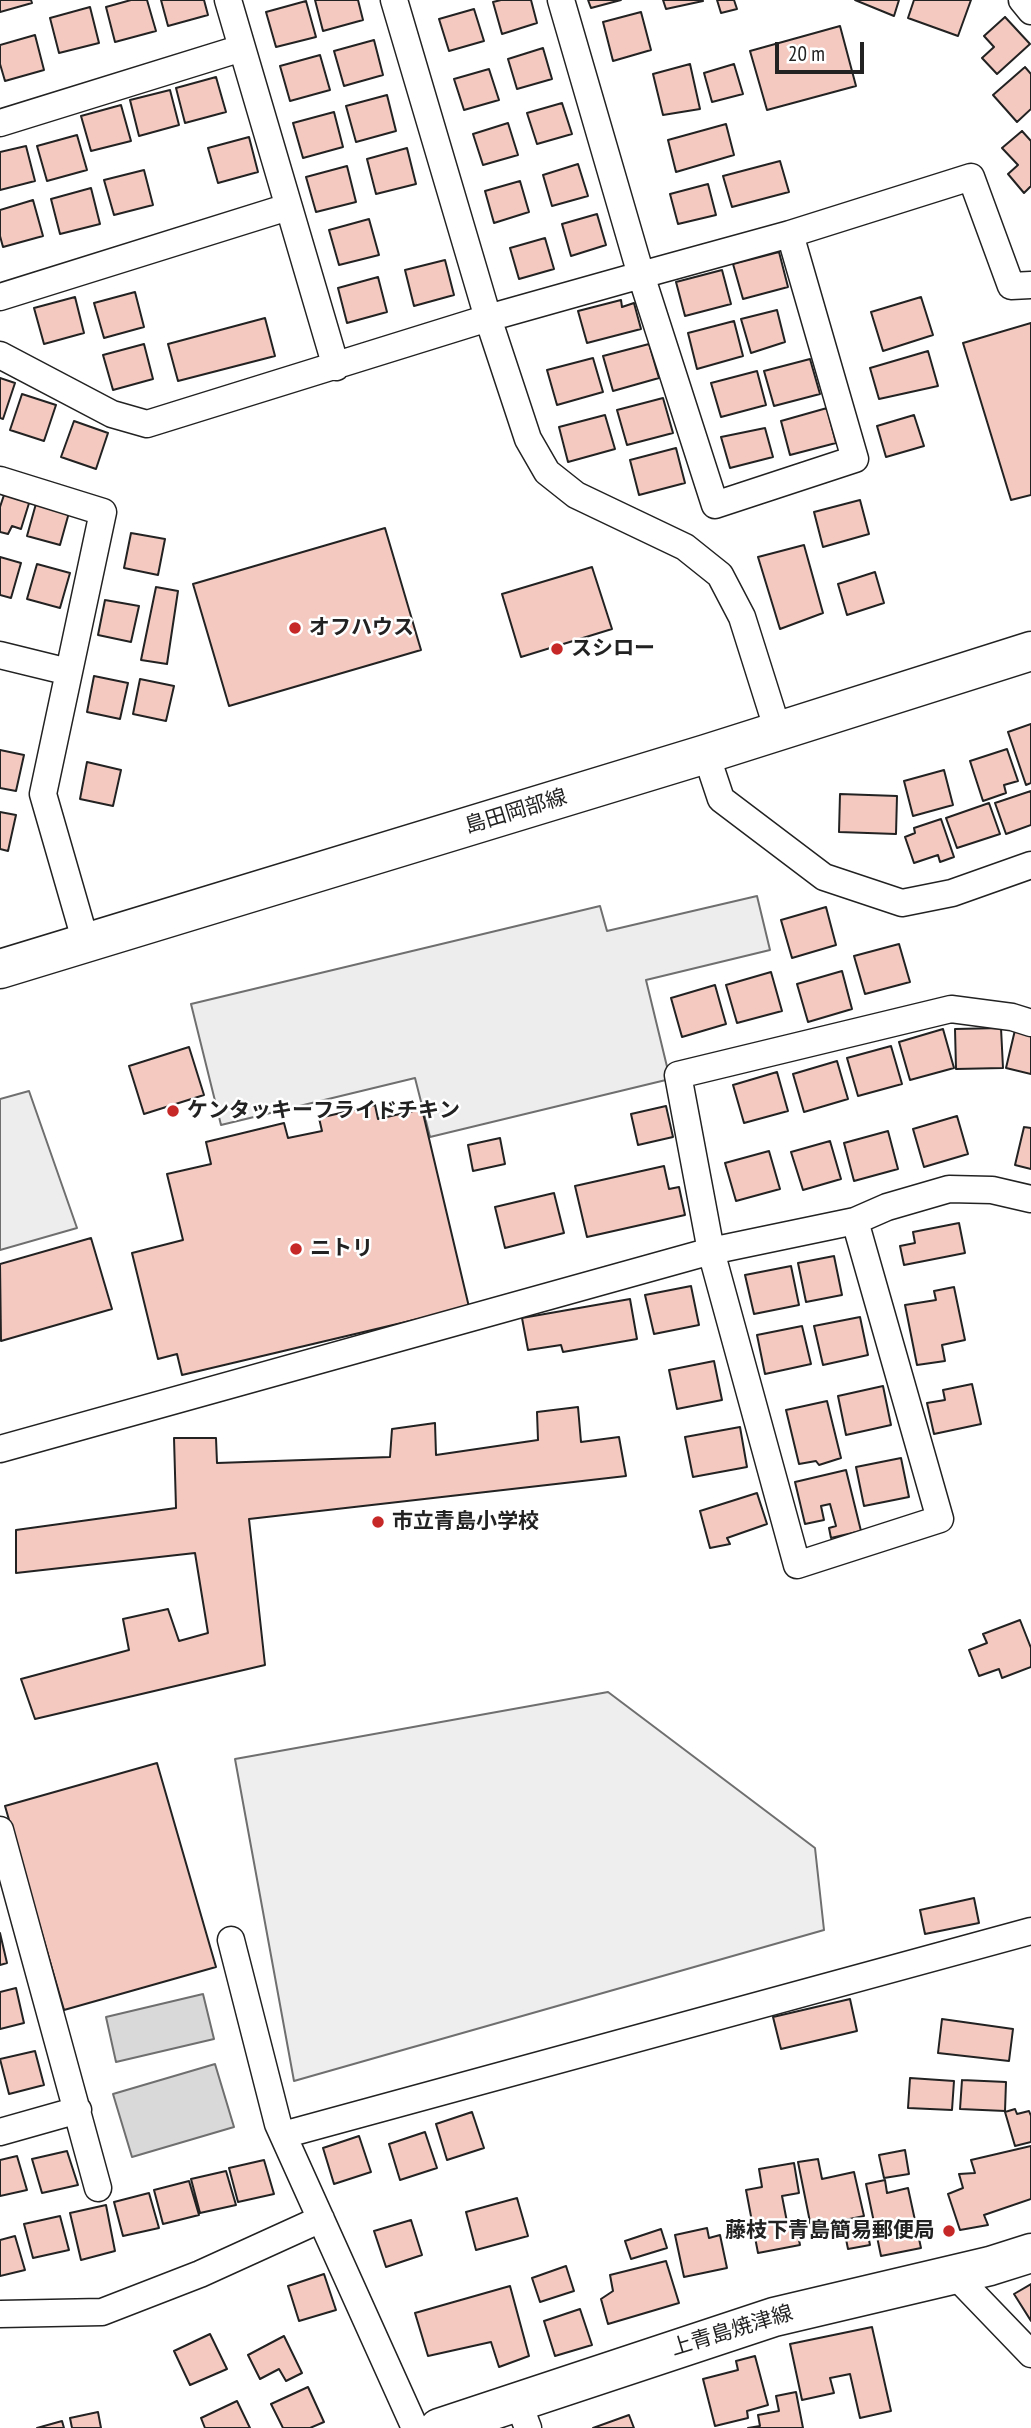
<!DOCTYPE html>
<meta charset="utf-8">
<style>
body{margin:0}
#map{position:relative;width:1031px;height:2428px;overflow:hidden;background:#fff;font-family:"PT Sans Narrow",sans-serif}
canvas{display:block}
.scale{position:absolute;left:775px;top:42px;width:89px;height:32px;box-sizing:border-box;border:4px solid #222;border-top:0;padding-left:9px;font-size:21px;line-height:24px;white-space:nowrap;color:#222;-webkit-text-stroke:5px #fff;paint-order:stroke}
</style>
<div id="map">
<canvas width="1031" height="2428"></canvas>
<div class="scale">20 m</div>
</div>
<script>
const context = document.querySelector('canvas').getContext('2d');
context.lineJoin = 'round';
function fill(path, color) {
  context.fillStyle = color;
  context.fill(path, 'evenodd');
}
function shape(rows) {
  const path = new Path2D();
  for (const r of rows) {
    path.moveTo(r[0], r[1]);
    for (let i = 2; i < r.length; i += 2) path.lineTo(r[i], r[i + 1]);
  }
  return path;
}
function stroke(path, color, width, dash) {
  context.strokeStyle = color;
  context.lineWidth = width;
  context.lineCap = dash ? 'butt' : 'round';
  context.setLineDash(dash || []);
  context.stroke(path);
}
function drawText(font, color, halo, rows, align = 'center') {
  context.font = font + ' "PT Sans Narrow","Noto Sans JP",sans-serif';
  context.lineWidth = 5;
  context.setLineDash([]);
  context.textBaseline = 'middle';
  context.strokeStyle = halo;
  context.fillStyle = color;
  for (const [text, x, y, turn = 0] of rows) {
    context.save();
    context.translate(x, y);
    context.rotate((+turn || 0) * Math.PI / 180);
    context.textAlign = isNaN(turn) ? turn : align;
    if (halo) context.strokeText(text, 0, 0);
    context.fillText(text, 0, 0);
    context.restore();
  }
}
const green = shape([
 [608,1692,815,1848,824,1930,294,2081,235,1759,608,1692]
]);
const parking = shape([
 [757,896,770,950,646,980,670,1079,430,1137,415,1078,221,1125,191,1004,600,906,607,931,757,896],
 [29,1091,77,1228,0,1250,0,1099,29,1091]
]);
const water = shape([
 [203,1994,214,2039,116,2062,106,2017,203,1994],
 [215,2064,234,2127,132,2157,113,2094,215,2064]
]);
const building = shape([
 [0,0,31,0,32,3,0,12,0,0],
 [131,0,147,0,156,31,115,42,106,7,131,0],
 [161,0,204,0,208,15,168,26,161,0],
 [315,0,358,0,363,20,323,31,315,0],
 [501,0,531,0,537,23,502,34,493,2,501,0],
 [588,0,621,0,591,8,588,0],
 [663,0,702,0,703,1,666,9,663,0],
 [717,0,734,0,737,9,721,13,717,0],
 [855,0,899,0,894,16,855,0],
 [914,0,971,0,958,36,908,18,914,0],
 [306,1,316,37,276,47,266,12,306,1],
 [90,7,99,43,59,53,50,18,90,7],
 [474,9,484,41,449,51,439,19,474,9],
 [641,12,651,50,613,61,603,22,641,12],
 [1005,17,1030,44,997,74,982,58,994,47,984,36,1005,17],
 [840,26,856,86,767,110,750,51,840,26],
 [35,35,44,70,5,81,0,64,0,45,35,35],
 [374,40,383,75,344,86,334,51,374,40],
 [543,48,552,79,517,89,508,59,543,48],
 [320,55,330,90,290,101,280,66,320,55],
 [690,64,700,109,663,115,653,74,690,64],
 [734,64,743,94,712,102,704,73,734,64],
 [1025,67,1031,74,1031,109,1017,122,993,95,1025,67],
 [489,69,499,100,464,110,454,79,489,69],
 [216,77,226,112,185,123,176,88,216,77],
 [170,90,179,125,139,136,130,100,170,90],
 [387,95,396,131,356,142,346,106,387,95],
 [562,103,572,134,537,144,527,113,562,103],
 [121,105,131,141,91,151,81,116,121,105],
 [334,112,343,147,303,158,293,123,334,112],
 [508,123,518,155,483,165,473,134,508,123],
 [726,124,734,155,676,172,668,140,726,124],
 [1022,131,1031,141,1031,186,1024,193,1008,174,1018,165,1002,148,1022,131],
 [77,135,87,170,47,181,37,146,77,135],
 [249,137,258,172,218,183,208,148,249,137],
 [26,146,35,181,0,190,0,152,26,146],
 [407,148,416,184,376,194,367,159,407,148],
 [780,161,789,192,732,207,723,176,780,161],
 [578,164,588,196,552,206,543,175,578,164],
 [347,166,356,202,316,212,306,177,347,166],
 [144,170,153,205,114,215,104,180,144,170],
 [520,181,529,212,494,223,485,191,520,181],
 [708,184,716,215,678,224,670,194,708,184],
 [91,188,100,224,60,234,51,199,91,188],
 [33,200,43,236,3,247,0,236,0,210,33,200],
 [597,214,606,245,571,256,562,224,597,214],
 [369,219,379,255,339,265,329,230,369,219],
 [545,238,554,269,519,279,510,248,545,238],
 [779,252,788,287,743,299,733,264,779,252],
 [445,260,454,295,414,306,405,270,445,260],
 [722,270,731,304,685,316,676,282,722,270],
 [378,277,387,312,347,323,338,288,378,277],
 [135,292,144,327,104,338,94,303,135,292],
 [75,297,84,333,44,344,34,308,75,297],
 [921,297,933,335,883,351,871,312,921,297],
 [621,300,622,307,634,303,641,329,587,343,578,311,621,300],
 [777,310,785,342,751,353,741,319,777,310],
 [265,318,275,356,178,381,168,344,265,318],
 [734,321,743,356,697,369,688,333,734,321],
 [1031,323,1031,495,1011,500,963,343,1031,323],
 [144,344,153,379,113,390,103,355,144,344],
 [649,344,659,378,613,391,603,356,649,344],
 [928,351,938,386,879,399,870,368,928,351],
 [593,358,603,392,557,405,547,370,593,358],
 [810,359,820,394,774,406,764,371,810,359],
 [757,371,766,405,721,417,711,383,757,371],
 [0,378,15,383,3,419,0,418,0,378],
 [22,394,56,405,44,441,10,430,22,394],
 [663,398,673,433,627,445,617,410,663,398],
 [827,408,836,443,790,455,781,421,827,408],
 [605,415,615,449,568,462,559,427,605,415],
 [914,415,924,446,886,457,877,426,914,415],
 [74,421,108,433,96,469,61,457,74,421],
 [765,428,773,457,730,468,721,437,765,428],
 [676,448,685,483,639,495,630,460,676,448],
 [5,492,30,500,21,529,12,526,8,534,0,532,0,507,5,492],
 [37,500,70,509,60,545,27,536,37,500],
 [860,500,869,534,823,547,814,512,860,500],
 [385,528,421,650,229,706,193,584,385,528],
 [131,533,165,539,158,575,124,568,131,533],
 [804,545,823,613,780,629,758,557,804,545],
 [0,557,21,563,11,598,0,595,0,557],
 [37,564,70,573,60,608,27,599,37,564],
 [592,567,612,629,521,657,502,594,592,567],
 [875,572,884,603,847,615,838,584,875,572],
 [156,587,178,591,167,664,141,660,156,587],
 [105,600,139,606,131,642,98,635,105,600],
 [94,676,128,683,120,719,87,712,94,676],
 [140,679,174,686,166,721,133,714,140,679],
 [1031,724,1031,783,1026,785,1008,732,1031,724],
 [1007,749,1018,781,1004,785,1006,793,983,801,970,761,1007,749],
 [0,750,24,755,16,791,0,788,0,750],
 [87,762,121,770,113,806,80,799,87,762],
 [944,770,953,805,913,816,904,781,944,770],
 [1031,791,1031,825,1006,834,995,803,1031,791],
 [840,794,897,796,896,834,839,832,840,794],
 [989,803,1000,834,957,848,946,818,989,803],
 [0,812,16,815,8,851,0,849,0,812],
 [941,819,954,857,940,862,938,855,914,863,905,837,915,833,914,828,941,819],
 [826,907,836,945,792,958,781,920,826,907],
 [899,944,910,982,865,994,854,956,899,944],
 [842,971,852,1009,808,1022,797,984,842,971],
 [771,972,782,1011,737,1023,726,985,771,972],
 [715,985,726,1024,682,1037,671,998,715,985],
 [1001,1028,1003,1068,956,1069,955,1029,1001,1028],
 [943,1029,954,1068,910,1080,899,1042,943,1029],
 [1015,1030,1031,1033,1031,1074,1006,1068,1015,1030],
 [891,1046,902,1084,858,1096,847,1058,891,1046],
 [189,1047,204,1095,144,1114,129,1066,189,1047],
 [837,1061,848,1099,804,1112,793,1074,837,1061],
 [777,1072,788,1111,744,1123,733,1085,777,1072],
 [375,1105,378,1119,422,1109,469,1307,182,1375,177,1354,158,1359,132,1253,183,1240,167,1174,211,1164,206,1142,284,1123,288,1138,322,1131,319,1118,375,1105],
 [666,1106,673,1137,638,1145,631,1114,666,1106],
 [957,1116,968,1154,924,1167,913,1129,957,1116],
 [1024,1127,1031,1128,1031,1169,1015,1165,1024,1127],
 [888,1131,898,1169,854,1181,844,1143,888,1131],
 [500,1138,505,1164,473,1171,468,1145,500,1138],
 [830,1141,841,1179,803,1190,791,1152,830,1141],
 [769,1151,780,1189,736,1201,725,1163,769,1151],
 [664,1166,669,1189,679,1187,685,1215,587,1237,575,1186,664,1166],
 [554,1193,564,1233,505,1248,495,1207,554,1193],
 [959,1223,965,1253,904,1265,900,1246,915,1243,913,1232,959,1223],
 [91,1238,112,1309,1,1341,0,1264,91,1238],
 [834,1256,842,1295,806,1302,798,1263,834,1256],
 [791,1266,799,1305,754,1314,745,1275,791,1266],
 [691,1286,699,1325,654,1334,645,1295,691,1286],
 [954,1287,965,1340,942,1345,945,1361,917,1365,905,1305,936,1300,934,1291,954,1287],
 [630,1299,637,1339,563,1352,561,1345,528,1350,522,1318,630,1299],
 [860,1317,868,1355,823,1365,814,1326,860,1317],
 [802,1326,811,1364,765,1374,757,1335,802,1326],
 [714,1361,722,1400,677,1409,669,1370,714,1361],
 [972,1384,981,1424,934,1434,927,1403,945,1400,943,1390,972,1384],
 [883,1386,891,1425,846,1435,838,1396,883,1386],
 [827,1401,841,1458,819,1465,816,1461,799,1464,786,1410,827,1401],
 [578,1407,581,1442,619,1437,626,1476,249,1519,265,1665,35,1719,21,1679,129,1650,123,1619,168,1609,179,1641,208,1633,195,1553,16,1573,16,1530,176,1508,174,1438,216,1438,217,1463,390,1457,392,1429,435,1423,436,1455,538,1440,537,1412,578,1407],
 [740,1427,747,1467,693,1477,685,1437,740,1427],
 [901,1458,909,1497,864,1506,856,1467,901,1458],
 [846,1470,861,1531,831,1538,829,1528,836,1526,830,1504,821,1506,824,1520,805,1524,795,1482,846,1470],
 [757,1493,767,1524,727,1538,730,1544,710,1548,700,1511,757,1493],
 [1020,1620,1031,1648,1031,1667,1002,1678,999,1669,979,1676,969,1650,987,1643,983,1634,1020,1620],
 [157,1763,216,1967,64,2010,5,1806,157,1763],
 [974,1898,979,1923,925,1934,920,1910,974,1898],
 [0,1933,7,1963,0,1965,0,1933],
 [16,1988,24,2023,0,2029,0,1992,16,1988],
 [850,1999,857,2031,781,2049,773,2017,850,1999],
 [942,2019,1013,2029,1009,2061,938,2053,942,2019],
 [35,2051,44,2085,9,2094,0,2059,35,2051],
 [910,2078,954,2081,952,2110,908,2108,910,2078],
 [962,2080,1006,2082,1005,2111,960,2109,962,2080],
 [1015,2109,1017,2114,1029,2111,1031,2116,1031,2142,1015,2146,1005,2112,1015,2109],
 [472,2112,484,2148,447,2160,436,2124,472,2112],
 [425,2132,437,2168,400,2180,389,2144,425,2132],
 [359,2136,371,2172,334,2184,323,2148,359,2136],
 [1031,2146,1031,2199,984,2215,988,2225,960,2230,948,2194,963,2188,959,2174,975,2173,971,2160,1031,2146],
 [905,2150,909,2174,884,2178,879,2155,905,2150],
 [67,2151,78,2185,42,2193,32,2159,67,2151],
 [17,2156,27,2190,0,2196,0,2160,17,2156],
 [818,2159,822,2179,854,2172,864,2216,811,2227,798,2162,818,2159],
 [264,2160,274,2194,238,2202,229,2168,264,2160],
 [794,2163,799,2193,782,2196,787,2222,795,2220,800,2245,758,2253,746,2190,762,2187,759,2169,794,2163],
 [226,2171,236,2205,200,2213,191,2179,226,2171],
 [885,2180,887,2193,908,2188,921,2248,881,2256,866,2184,885,2180],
 [189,2181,199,2215,163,2224,154,2190,189,2181],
 [149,2193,159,2228,123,2236,114,2202,149,2193],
 [517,2198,528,2236,476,2250,466,2212,517,2198],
 [106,2205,115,2251,81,2260,70,2213,106,2205],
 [60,2216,69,2250,33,2258,24,2224,60,2216],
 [411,2220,422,2255,386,2267,374,2231,411,2220],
 [865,2220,870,2245,848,2249,843,2224,865,2220],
 [707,2228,709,2238,720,2235,727,2268,684,2277,675,2235,707,2228],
 [661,2229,667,2248,631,2259,625,2241,661,2229],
 [15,2236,25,2270,0,2276,0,2240,15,2236],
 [666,2261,679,2303,608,2324,601,2299,613,2291,610,2275,666,2261],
 [566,2266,574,2291,540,2302,532,2278,566,2266],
 [324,2274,336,2310,299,2321,288,2286,324,2274],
 [1031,2284,1031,2321,1014,2294,1031,2284],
 [510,2286,529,2356,499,2367,491,2342,428,2356,415,2313,510,2286],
 [580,2309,592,2345,555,2356,544,2321,580,2309],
 [872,2327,891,2411,860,2418,850,2374,830,2378,834,2393,802,2400,790,2344,872,2327],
 [210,2334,227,2369,190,2385,174,2351,210,2334],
 [284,2336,302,2373,286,2381,279,2369,260,2379,248,2355,284,2336],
 [755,2356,768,2405,747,2411,748,2418,715,2426,703,2379,738,2370,736,2361,755,2356],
 [308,2387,324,2422,310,2428,283,2428,271,2404,308,2387],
 [796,2392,803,2428,748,2428,760,2426,758,2415,779,2411,776,2396,796,2392],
 [237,2401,250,2428,205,2428,201,2418,237,2401],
 [98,2412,101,2428,72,2428,70,2418,98,2412],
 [629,2415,634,2428,593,2428,629,2415],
 [62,2421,64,2428,37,2428,62,2421]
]);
const street = shape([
 [228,0,336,367],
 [394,0,488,318,528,439,547,472,576,495,685,547,720,575,742,617,778,731],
 [1022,0,1031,11],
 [0,123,242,48],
 [790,234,971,177,1011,286,1031,285],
 [0,297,288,207],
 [0,355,112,414,147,424,488,318,641,275,790,234,855,459,715,505,641,275,561,0],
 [0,480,103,512,43,794,86,943],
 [0,655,69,672],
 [706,754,721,799,824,877,902,903,952,893,1031,865],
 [855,1221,940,1519,797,1565,711,1251,678,1075,951,1009,1012,1017,1031,1023],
 [0,1449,711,1251,855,1221,887,1207,949,1189,992,1190,1031,1199],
 [0,1830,98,2188],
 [231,1940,278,2124,415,2428],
 [0,2132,78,2110],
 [283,2135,1031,1931],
 [954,2274,1031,2354],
 [0,2314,102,2312,200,2274,321,2219],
 [518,2402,528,2428]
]);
const secondary = shape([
 [0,969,706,754,1031,651],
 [439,2428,774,2317,990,2266,1031,2253]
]);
const markers = [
 [295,628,7,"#c62828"],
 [557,649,7,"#c62828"],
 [173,1111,7,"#c62828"],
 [296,1249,7,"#c62828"],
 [378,1522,7,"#c62828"],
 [949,2231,7,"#c62828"]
];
const poiNames = [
 ["オフハウス",309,628],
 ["スシロー",571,649],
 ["ケンタッキーフライドチキン",187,1111],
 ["ニトリ",310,1249],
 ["市立青島小学校",392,1522],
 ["藤枝下青島簡易郵便局",935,2231,"right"]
];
const streetNames = [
 ["島田岡部線",516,812,-17],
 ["上青島焼津線",732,2331,-17]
];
fill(green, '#eee');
stroke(green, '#6f6f6f', 2);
fill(parking, '#ededed');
stroke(parking, '#6f6f6f', 2);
fill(water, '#d9d9d9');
stroke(water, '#6f6f6f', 2);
fill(building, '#f3c9c0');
stroke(building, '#222', 2);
stroke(street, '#222', 29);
stroke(secondary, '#222', 41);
stroke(street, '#fff', 26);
stroke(secondary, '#fff', 38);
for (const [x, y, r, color] of markers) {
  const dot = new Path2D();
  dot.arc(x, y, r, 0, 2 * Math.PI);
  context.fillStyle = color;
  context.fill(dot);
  stroke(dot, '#fff', 2.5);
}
drawText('bold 21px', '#222', '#fff', poiNames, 'left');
drawText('21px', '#222', '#fff', streetNames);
</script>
